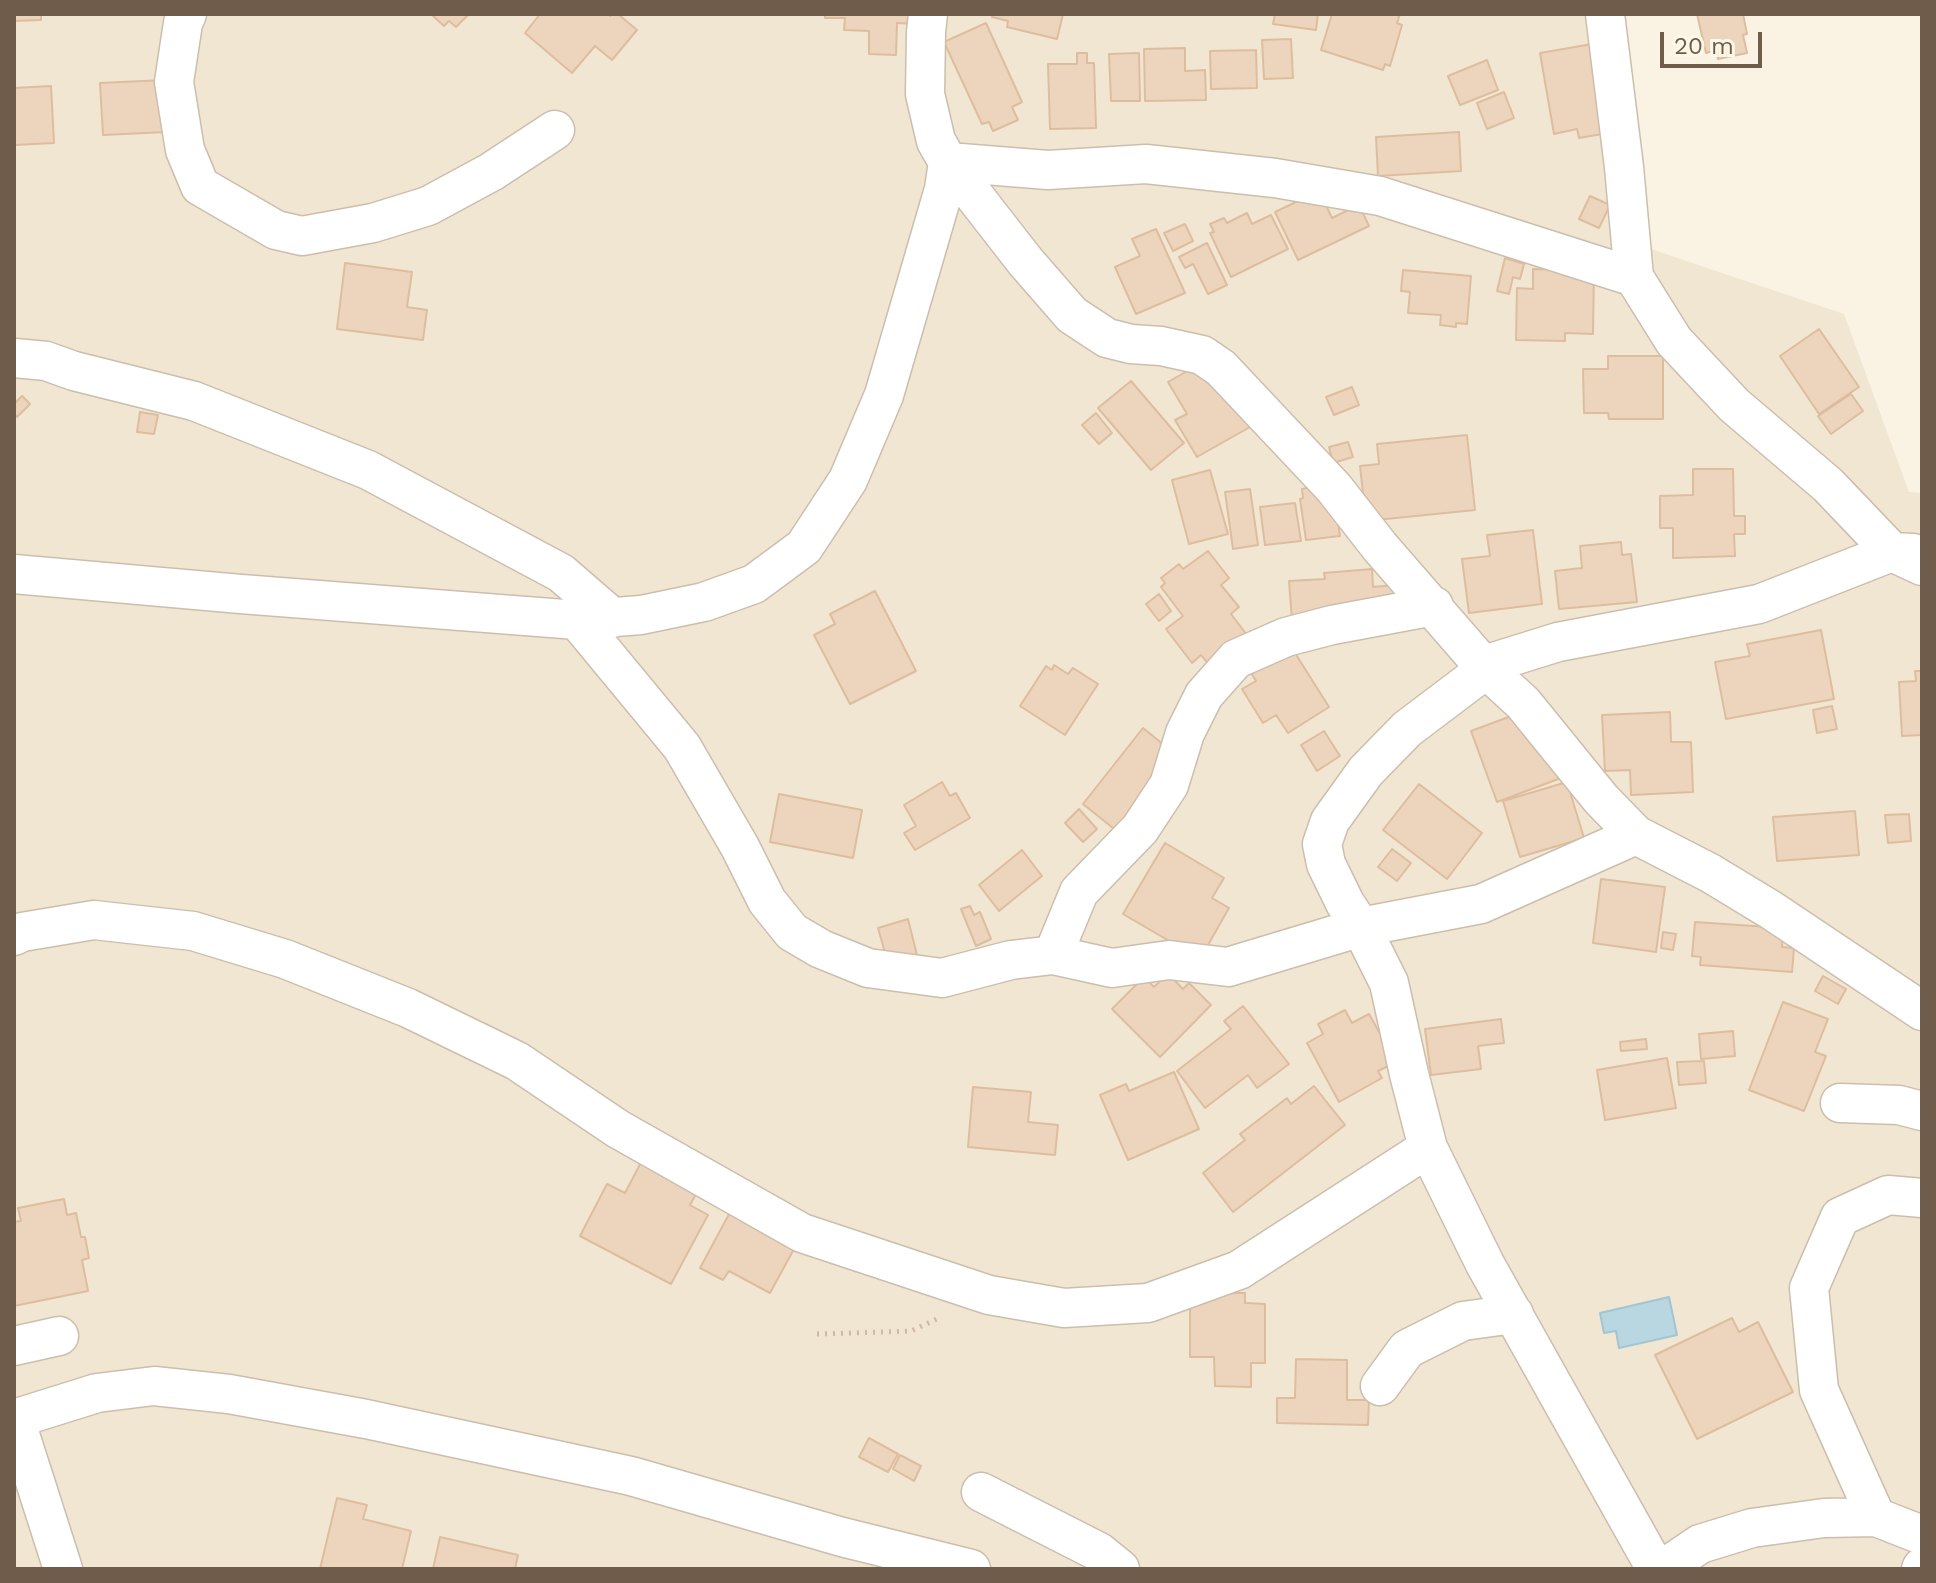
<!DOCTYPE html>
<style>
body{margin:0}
#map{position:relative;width:1936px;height:1583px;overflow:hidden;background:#faf3e3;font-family:"Work Sans",sans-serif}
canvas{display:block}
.frame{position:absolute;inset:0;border:16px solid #6f5c4b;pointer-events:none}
.scale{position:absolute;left:1660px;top:32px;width:102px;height:36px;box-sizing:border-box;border:4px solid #6f5c4b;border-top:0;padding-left:10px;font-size:24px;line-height:28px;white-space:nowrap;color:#6f5c4b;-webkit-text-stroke:6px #fdf7e8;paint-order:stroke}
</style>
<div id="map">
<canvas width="1936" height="1583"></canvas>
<div class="frame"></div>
<div class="scale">20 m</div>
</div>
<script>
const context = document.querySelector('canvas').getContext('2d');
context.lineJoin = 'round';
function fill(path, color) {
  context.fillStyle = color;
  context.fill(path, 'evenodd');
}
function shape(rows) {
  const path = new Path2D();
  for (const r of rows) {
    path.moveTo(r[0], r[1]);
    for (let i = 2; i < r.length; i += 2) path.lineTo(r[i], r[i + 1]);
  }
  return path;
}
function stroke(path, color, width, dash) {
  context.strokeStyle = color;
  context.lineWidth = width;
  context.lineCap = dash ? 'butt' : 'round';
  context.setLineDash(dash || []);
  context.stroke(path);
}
const residential = shape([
 [14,14,1602,14,1648,248,1844,314,1909,492,1922,493,1922,1569,14,1569]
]);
const water = shape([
 [1669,1297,1677,1335,1619,1348,1616,1331,1604,1333,1600,1313,1669,1297]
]);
const building = shape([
 [14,14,41,14,41,20,14,21,14,14],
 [431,14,469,14,456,27,449,21,444,26,431,14],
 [540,14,608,14,610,16,612,14,618,14,637,30,612,60,595,46,572,73,525,33,540,14],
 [825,14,916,14,916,24,897,23,896,55,869,54,869,31,844,30,845,18,825,18,825,14],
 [992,14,1063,14,1057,39,1007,27,1008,21,992,17,992,14],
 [1275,14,1318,14,1316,30,1273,24,1275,14],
 [1332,14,1400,14,1397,23,1402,25,1390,66,1385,64,1383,70,1321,50,1332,14],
 [1697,14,1743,14,1747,34,1743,35,1747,53,1718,59,1716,50,1706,53,1697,14],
 [986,23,1022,102,1012,107,1018,120,993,131,989,122,982,124,944,42,986,23],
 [1291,39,1293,78,1264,79,1262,40,1291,39],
 [1592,44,1608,133,1579,138,1577,129,1554,134,1540,53,1592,44],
 [1185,48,1185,71,1205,70,1206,100,1145,101,1144,49,1185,48],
 [1256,50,1257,88,1211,89,1210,51,1256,50],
 [1077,53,1087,53,1087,63,1094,63,1096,128,1050,129,1048,64,1077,64,1077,53],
 [1139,53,1140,101,1111,101,1109,54,1139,53],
 [1487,60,1498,90,1460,105,1448,76,1487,60],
 [164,80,166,132,103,135,100,83,164,80],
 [51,86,54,143,14,145,14,88,51,86],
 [1504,92,1514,118,1487,129,1477,103,1504,92],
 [1459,132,1461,171,1378,176,1376,137,1459,132],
 [1319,191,1332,218,1359,205,1369,226,1298,260,1275,212,1319,191],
 [1590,196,1610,205,1599,228,1579,219,1590,196],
 [1247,213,1252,224,1271,215,1288,249,1231,277,1210,233,1214,232,1210,224,1224,218,1227,223,1247,213],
 [1185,224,1193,241,1173,251,1164,233,1185,224],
 [1156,229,1185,293,1136,314,1115,267,1140,256,1132,239,1156,229],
 [1207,243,1227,285,1208,294,1193,264,1185,268,1179,257,1207,243],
 [1505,258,1524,264,1520,279,1513,277,1509,294,1497,291,1505,258],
 [345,263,412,272,407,307,427,310,423,340,337,329,345,263],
 [1533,269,1594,270,1593,334,1565,333,1565,341,1516,340,1517,288,1533,289,1533,269],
 [1403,270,1471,276,1467,324,1456,323,1456,327,1440,325,1441,315,1408,313,1410,292,1401,291,1403,270],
 [1819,329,1859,387,1819,414,1780,356,1819,329],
 [1608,356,1663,356,1663,419,1609,419,1608,413,1584,413,1583,369,1608,369,1608,356],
 [1205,361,1230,392,1250,427,1197,457,1175,420,1187,414,1168,382,1205,361],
 [1131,381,1184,443,1151,470,1098,408,1131,381],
 [1352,387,1359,405,1334,415,1326,397,1352,387],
 [1851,394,1863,411,1831,434,1818,416,1851,394],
 [22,396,30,404,17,417,14,414,14,404,22,396],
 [140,412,158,415,154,434,137,432,140,412],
 [1096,413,1112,433,1099,444,1082,425,1096,413],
 [1467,435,1475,510,1366,521,1360,466,1379,464,1377,444,1467,435],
 [1348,442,1353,457,1333,463,1329,447,1348,442],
 [1693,469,1733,469,1734,516,1745,516,1745,534,1734,534,1735,556,1673,558,1673,528,1660,528,1660,496,1693,495,1693,469],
 [1210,470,1228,534,1189,544,1172,480,1210,470],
 [1317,486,1334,494,1340,536,1306,540,1300,499,1303,498,1302,489,1317,486],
 [1250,489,1258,545,1233,549,1225,492,1250,489],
 [1295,503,1301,541,1265,545,1260,507,1295,503],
 [1533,530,1542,604,1469,613,1462,559,1490,556,1487,535,1533,530],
 [1621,542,1622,555,1631,554,1637,602,1559,609,1555,571,1582,568,1580,546,1621,542],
 [1208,551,1229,578,1221,585,1239,607,1231,614,1247,635,1209,665,1201,655,1192,663,1166,629,1183,616,1161,587,1165,583,1161,578,1179,564,1183,569,1208,551],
 [1372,569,1373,587,1396,585,1398,602,1292,621,1289,581,1325,579,1324,573,1372,569],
 [875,591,916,671,850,704,814,635,835,624,830,614,875,591],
 [1159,594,1171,611,1159,621,1146,604,1159,594],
 [1821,630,1834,699,1726,719,1715,662,1750,656,1747,644,1821,630],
 [1290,645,1329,707,1288,733,1276,715,1263,723,1242,689,1256,681,1250,671,1290,645],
 [1054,665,1068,674,1073,668,1098,684,1065,735,1020,706,1046,666,1052,670,1054,665],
 [1915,671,1922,671,1922,735,1902,736,1899,682,1916,681,1915,671],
 [1832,706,1837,729,1817,733,1813,710,1832,706],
 [1522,712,1569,775,1497,802,1471,731,1522,712],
 [1670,712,1671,742,1691,742,1693,792,1631,795,1630,770,1605,771,1602,715,1670,712],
 [1143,728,1175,754,1123,836,1083,804,1143,728],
 [1324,731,1340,756,1317,771,1301,745,1324,731],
 [942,782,950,796,956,793,970,818,915,850,904,833,916,826,904,805,942,782],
 [1567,782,1584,838,1520,857,1503,801,1567,782],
 [1419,784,1482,833,1447,879,1383,830,1419,784],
 [779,794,862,810,853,858,770,842,779,794],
 [1079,809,1097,829,1083,842,1065,823,1079,809],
 [1855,811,1859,855,1777,861,1773,817,1855,811],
 [1909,814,1911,841,1888,843,1885,815,1909,814],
 [1165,843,1224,878,1212,898,1229,908,1200,959,1123,914,1165,843],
 [1392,849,1411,863,1397,881,1378,867,1392,849],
 [1022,850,1042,876,999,911,979,885,1022,850],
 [1601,879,1665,887,1656,952,1593,943,1601,879],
 [970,906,974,915,980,912,991,939,976,946,961,909,970,906],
 [908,919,917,955,888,963,878,928,908,919],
 [1695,922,1783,928,1782,947,1794,948,1792,972,1700,965,1701,957,1692,956,1695,922],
 [1663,932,1676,934,1673,950,1661,948,1663,932],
 [1168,974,1183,989,1189,983,1211,1005,1160,1057,1112,1009,1144,977,1154,987,1168,974],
 [1823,976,1846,989,1838,1004,1815,991,1823,976],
 [1783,1002,1828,1019,1815,1052,1826,1056,1804,1111,1749,1090,1783,1002],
 [1243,1006,1289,1064,1257,1088,1248,1075,1205,1108,1177,1071,1231,1029,1224,1021,1243,1006],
 [1345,1010,1352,1023,1369,1014,1396,1062,1378,1071,1382,1078,1339,1102,1307,1043,1323,1034,1318,1024,1345,1010],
 [1501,1019,1504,1043,1478,1046,1481,1069,1431,1075,1425,1029,1501,1019],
 [1733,1031,1735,1056,1701,1059,1699,1034,1733,1031],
 [1646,1039,1647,1049,1621,1051,1620,1042,1646,1039],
 [1667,1058,1676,1108,1605,1120,1597,1070,1667,1058],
 [1704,1061,1706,1083,1679,1085,1677,1062,1704,1061],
 [1174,1072,1199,1129,1128,1160,1100,1095,1126,1084,1129,1091,1174,1072],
 [1314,1086,1345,1125,1233,1212,1203,1173,1245,1140,1240,1134,1287,1098,1291,1104,1314,1086],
 [973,1087,1031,1092,1028,1122,1058,1125,1055,1155,968,1147,973,1087],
 [647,1151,701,1185,690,1205,708,1215,671,1284,580,1236,607,1184,625,1193,647,1151],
 [64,1199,67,1215,76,1213,81,1237,85,1237,89,1258,82,1260,88,1291,14,1306,14,1222,21,1221,18,1208,64,1199],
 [735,1203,800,1238,770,1293,729,1271,723,1280,700,1268,735,1203],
 [1206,1293,1245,1293,1245,1303,1265,1304,1265,1363,1251,1363,1251,1387,1215,1386,1214,1357,1190,1357,1190,1303,1206,1303,1206,1293],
 [1732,1318,1739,1332,1758,1322,1793,1392,1697,1439,1655,1355,1732,1318],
 [1296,1359,1347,1360,1347,1400,1369,1400,1368,1425,1277,1423,1277,1398,1295,1398,1296,1359],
 [869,1438,898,1454,888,1472,859,1457,869,1438],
 [900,1455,921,1466,914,1481,893,1469,900,1455],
 [337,1498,367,1505,363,1519,411,1531,402,1569,320,1569,337,1498],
 [440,1537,518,1555,515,1569,433,1569,440,1537]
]);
const path = shape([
 [817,1334,911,1331,941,1317]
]);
const minor = shape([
 [187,14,183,23,174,82,185,150,200,186,276,230,302,236,373,223,428,206,491,172,555,130],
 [1605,14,1624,167,1634,277,1674,341,1734,405,1828,485,1892,552,1913,553],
 [948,162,1025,261,1072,315,1107,338,1131,344,1161,346,1202,355,1221,368,1334,488,1380,547,1487,670,1523,703,1601,799,1636,835,1710,873,1771,910,1922,1011],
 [948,162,1048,170,1146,164,1275,178,1380,196,1634,277],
 [15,358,46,361,74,371,194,401,368,470,561,573,613,618],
 [14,574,241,594,577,620,641,615,704,602,754,584,804,547,848,480,884,395,944,189,948,162,936,141,925,94,926,32,928,14],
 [577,620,682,747,740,847,767,901,792,932,821,949,868,968,942,978,1011,960,1053,955,1112,968,1169,960,1228,967,1361,927,1481,904,1636,835],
 [14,936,22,932,94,920,193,931,285,959,408,1008,517,1061,618,1129,802,1233,989,1295,1064,1308,1148,1303,1239,1270,1428,1148],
 [1053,955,1079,892,1140,829,1169,785,1185,733,1204,695,1236,659,1286,637,1332,625,1434,606],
 [1840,1103,1899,1105,1922,1111],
 [14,1346,59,1336],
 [1380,1386,1407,1349,1463,1321,1514,1314],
 [14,1419,97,1393,154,1386,229,1394,366,1419,631,1476,842,1537,971,1569],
 [15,1419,63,1569],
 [981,1492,1099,1552,1120,1569],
 [1876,1517,1819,1390,1809,1288,1840,1217,1888,1195,1922,1198],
 [1656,1569,1485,1264,1428,1148,1409,1074,1389,983,1361,927,1345,903,1326,864,1322,844,1330,821,1366,771,1407,729,1497,661,1558,642,1759,604,1892,552,1922,566],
 [1663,1569,1700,1544,1752,1528,1824,1518,1876,1517,1922,1535],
 [1921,1569,1922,1567]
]);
fill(residential, '#f1e6d2');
fill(water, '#b9d7e1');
stroke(water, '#a1c5d2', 2);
fill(building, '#edd5bd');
stroke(building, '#debd9f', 2);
stroke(minor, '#ccbead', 41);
stroke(path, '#d1b8a1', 5, [2, 6]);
stroke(minor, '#fff', 38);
</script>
